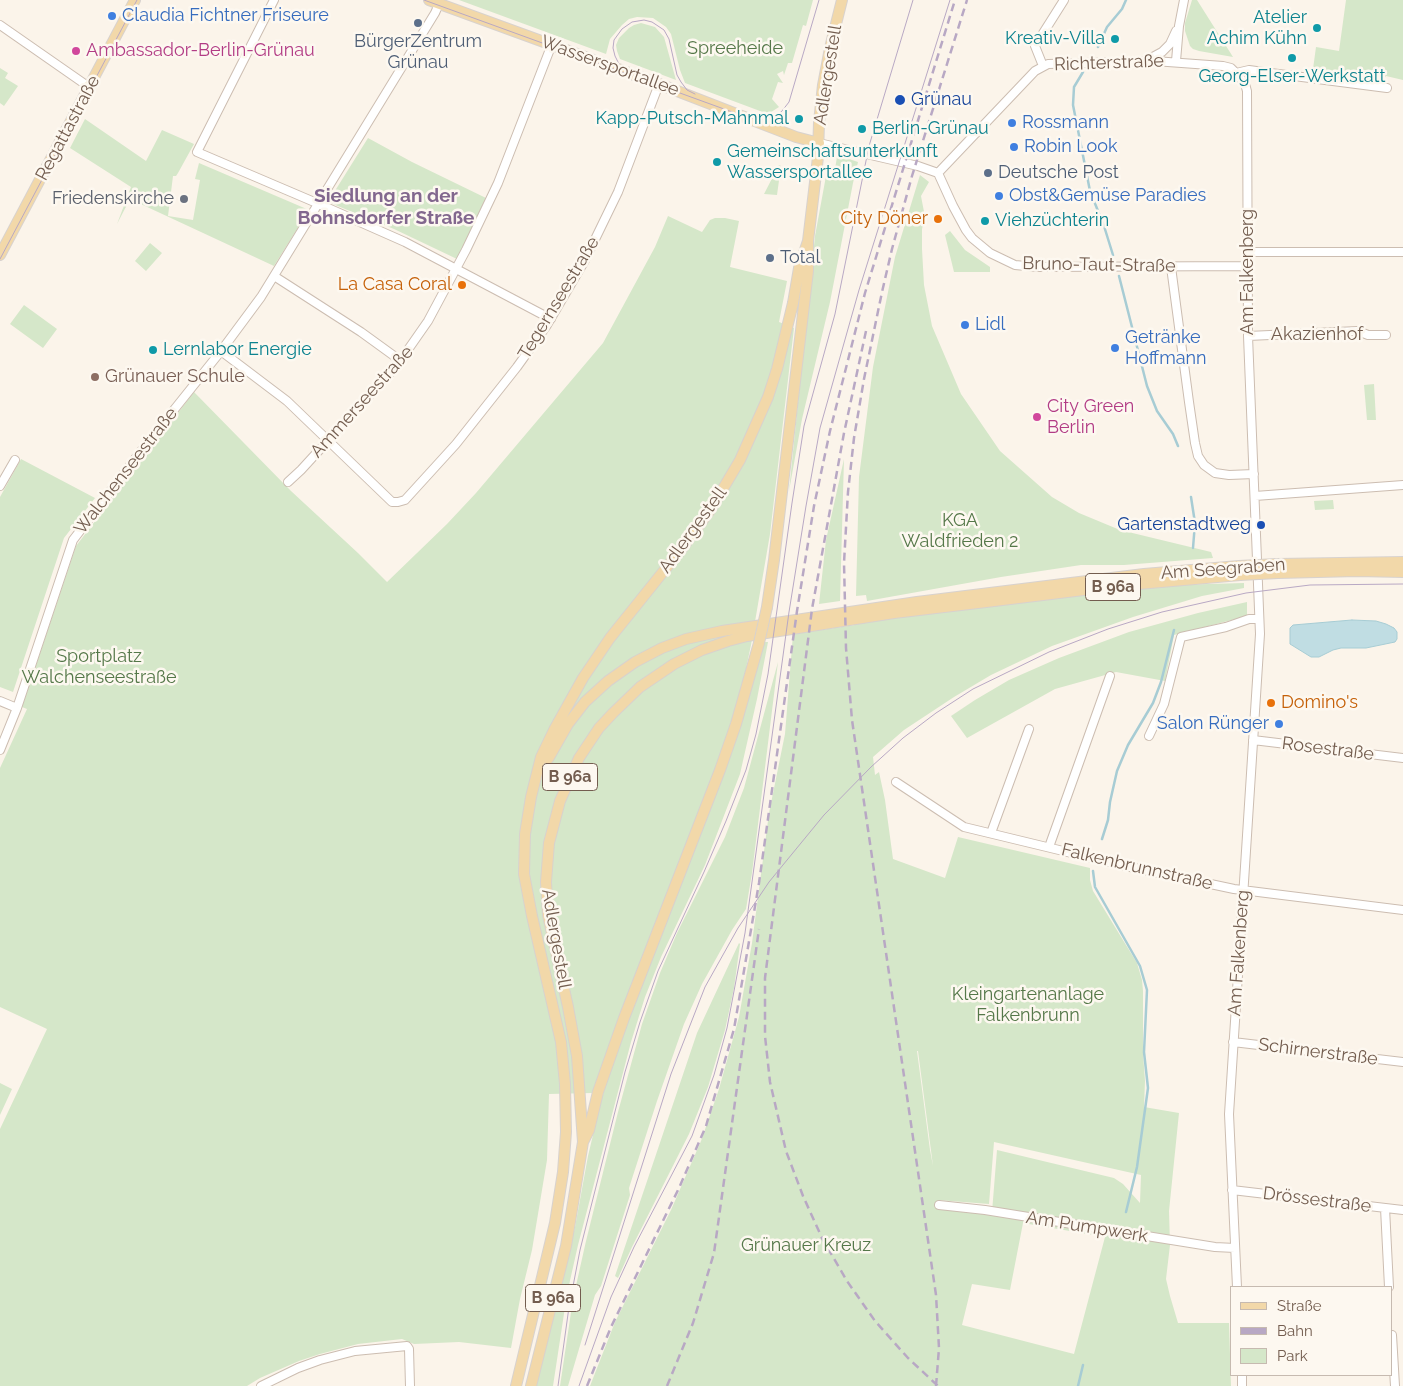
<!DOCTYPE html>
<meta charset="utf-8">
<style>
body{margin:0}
#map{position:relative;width:1403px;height:1386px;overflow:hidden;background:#fbf4ea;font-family:Raleway,sans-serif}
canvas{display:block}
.legend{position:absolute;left:1230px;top:1286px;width:162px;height:90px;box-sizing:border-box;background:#fdf8f0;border:1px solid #c6bab0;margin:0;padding:6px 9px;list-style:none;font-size:15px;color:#735d4f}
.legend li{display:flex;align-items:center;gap:10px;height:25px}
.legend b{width:25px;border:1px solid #c6bab0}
</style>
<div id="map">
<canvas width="1403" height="1386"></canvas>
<ul class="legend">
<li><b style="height:6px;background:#f2d8a9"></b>Straße</li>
<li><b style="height:6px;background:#b8a8c4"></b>Bahn</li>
<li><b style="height:14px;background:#d5e7c9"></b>Park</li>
</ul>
</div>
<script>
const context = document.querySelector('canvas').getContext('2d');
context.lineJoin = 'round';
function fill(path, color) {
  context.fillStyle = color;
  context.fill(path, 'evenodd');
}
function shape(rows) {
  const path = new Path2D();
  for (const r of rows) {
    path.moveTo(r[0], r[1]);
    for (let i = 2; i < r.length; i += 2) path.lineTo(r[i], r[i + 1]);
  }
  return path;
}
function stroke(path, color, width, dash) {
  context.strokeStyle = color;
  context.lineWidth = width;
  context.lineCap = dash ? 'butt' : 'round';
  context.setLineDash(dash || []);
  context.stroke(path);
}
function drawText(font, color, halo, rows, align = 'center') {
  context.font = font + ' Raleway,sans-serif';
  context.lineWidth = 5;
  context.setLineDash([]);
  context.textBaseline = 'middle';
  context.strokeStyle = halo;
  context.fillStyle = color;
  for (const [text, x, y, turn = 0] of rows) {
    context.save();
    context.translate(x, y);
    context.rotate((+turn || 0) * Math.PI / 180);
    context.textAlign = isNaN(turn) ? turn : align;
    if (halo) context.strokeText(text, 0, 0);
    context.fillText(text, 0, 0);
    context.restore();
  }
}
const green = shape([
 [459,0,813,0,806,26,803,25,792,63,788,63,784,75,783,71,777,74,783,83,778,82,772,99,779,107,768,114,685,83,680,70,671,34,666,27,653,18,637,17,629,19,622,25,610,39,606,54],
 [1192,0,1197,0,1233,57,1199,51,1193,49,1190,46,1185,31,1185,23],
 [1346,0,1403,0,1403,80,1386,76,1384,78,1313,69,1316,47,1339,51],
 [641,23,655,27,664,37,676,80,620,59,617,51,616,45,619,38,629,28,634,25],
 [0,68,8,73,5,78,18,86,4,106,0,103],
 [85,119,146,161,162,130,194,144,178,173,176,176,173,176,168,216,193,220,200,180,195,179,199,163,309,210,274,266,130,199,117,224,131,187,70,148],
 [368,138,412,162,486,198,457,259,394,229,328,202],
 [840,156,858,162,853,183,830,302,802,419,789,491,815,236,826,176,834,175,837,157],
 [779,165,781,166,777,195,764,194],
 [920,175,929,182,921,196,925,217,922,229,922,249,924,285,932,326,961,394,1000,451,1052,497,1079,513,1120,530,1211,552,1213,558,1124,565,1081,565,1001,577,867,601,866,595,856,596,859,477,873,367,895,257],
 [668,216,702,232,710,220,715,218,725,218,739,221,730,267,787,281,779,322,794,328,770,534,751,645,740,697,715,770,637,972,592,1093,549,1094,547,1160,532,1250,520,1299,511,1348,459,1342,414,1344,402,1339,358,1344,320,1354,299,1361,260,1378,247,1386,0,1386,0,1129,47,1029,0,1007,0,768,27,709,22,707,76,546,194,392,291,491,358,553,387,582,447,524,476,493,603,343,655,247],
 [950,231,965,250,990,267,990,272,954,272,945,235],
 [150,243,162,253,146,271,135,261],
 [24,305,57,329,43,348,10,324],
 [1374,384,1376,420,1367,420,1364,385],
 [21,459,95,498,64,538,13,692,0,687,0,497],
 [844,459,840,601,819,604,826,540],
 [1333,500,1334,509,1315,510,1314,501],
 [1244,583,1244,588,1202,596,1133,617,1052,646,991,675,954,697,904,730,873,757,875,775,879,772,885,800,893,859,945,878,958,837,1090,868,1090,880,1093,891,1137,963,1142,980,1143,991,1143,1053,1145,1081,1144,1107,1179,1113,1169,1211,1170,1245,1166,1279,1170,1296,1178,1323,1229,1323,1231,1386,590,1386,615,1322,671,1210,701,1141,719,1089,739,1017,752,943,769,813,785,734,793,634,855,625,855,622,1174,585],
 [917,1051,918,1051,933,1166,930,1150],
 [994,1142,1141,1175,1140,1203,1123,1184,1114,1178,997,1150,992,1212,939,1209,938,1200,989,1204],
 [1023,1223,1105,1237,1074,1354,962,1325,972,1284,1010,1290],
 [1247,602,1247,616,1174,635,1165,681,1116,672,1055,689,967,738,951,716,975,700,1009,680,1059,658,1129,632,1198,613],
 [764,642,768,642,757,699,740,774,705,865,661,957,645,997,631,1042,578,1245,567,1294,553,1386,536,1386,575,1227,588,1156,601,1101,619,1044,723,775,737,736],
 [778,662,752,873,746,909,732,930,702,984,684,1024,657,1101,629,1188,630,1195,601,1286,595,1295,568,1386,560,1386,573,1299,586,1241,618,1112,642,1024,660,973,677,933,725,837,744,788],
 [739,943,740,944,734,988,725,1030,708,1087,689,1134,632,1247,618,1278,615,1276,697,1033],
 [0,1083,12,1089,0,1115]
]);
const water = shape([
 [1352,620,1376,621,1386,624,1394,628,1397,632,1397,639,1395,642,1366,648,1341,648,1333,650,1319,657,1311,657,1290,644,1290,628,1293,625,1352,620]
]);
const stream = shape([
 [1098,47,1107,27,1122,9,1126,0],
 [1083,72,1074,87,1073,105,1090,191,1104,226,1113,255],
 [1119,276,1147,386,1157,411,1173,434,1178,446],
 [1191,497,1195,523,1193,548],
 [1102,839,1108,820,1110,802,1117,771,1128,745,1153,703,1161,682,1174,630],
 [1093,871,1095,887,1140,966,1147,990,1144,1052,1148,1088,1137,1167,1126,1212],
 [1078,1386,1083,1365]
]);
const minor = shape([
 [274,0,197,152,319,204,405,242,551,319],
 [0,25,89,87],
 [1149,59,1162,52,1170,44,1176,31],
 [1176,61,1179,26,1184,0],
 [1043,66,1035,46,1064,0],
 [1236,73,1249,70,1271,73,1387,88],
 [819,143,918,166,938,173],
 [938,173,1035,71,1048,64,1154,61,1223,66,1231,68,1236,73,1245,84,1247,91,1248,336,1260,634,1229,1114,1237,1287],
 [938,173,953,206,966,230,972,238,990,253,1015,265,1037,267,1247,266],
 [1247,252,1403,252],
 [1171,267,1189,402,1195,443,1198,456,1204,465,1215,473,1229,475,1254,474],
 [274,276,361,332,401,361],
 [1248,336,1358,331,1368,335,1386,335],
 [221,351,287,401,392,502,398,502,405,500,456,444,517,367,547,325,584,262,618,192,659,84],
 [288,482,301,470,398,364,428,321,466,250,498,183,552,44],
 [0,486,15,460],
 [1255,496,1403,485],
 [0,701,17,708],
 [1149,736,1164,704,1181,637,1226,627,1249,619,1259,619],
 [1253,740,1403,758],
 [0,750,17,708,73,540,141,451,221,351,261,297,435,13,439,4],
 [896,782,964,827,1121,865,1234,889,1403,910],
 [991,833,1029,729],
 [1049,847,1110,676],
 [1233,1042,1403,1062],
 [1232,1190,1403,1210],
 [939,1205,985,1210,1215,1247,1235,1248],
 [1385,1208,1389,1287],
 [1392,1335,1395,1386],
 [1242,1375,1242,1386],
 [261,1386,298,1368,320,1360,355,1351,407,1346,409,1349,410,1386]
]);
const major = shape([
 [429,0,659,84,796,137,819,143],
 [0,255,135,0],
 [1277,564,1403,562],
 [1278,573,1357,571,1403,572],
 [767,607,774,560,808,271,808,241,818,157,819,122,823,85,830,48,842,0],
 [548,759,568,724,585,702,608,681,635,662,662,648,686,639,722,631,917,602,1144,574,1239,566],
 [583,1142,577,1056,568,1007,548,915,546,882,549,843,560,801,579,758,599,728,613,713,640,687,674,664,702,650,728,641,747,636,894,613,986,602,1116,586,1240,575],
 [516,1386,555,1223,563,1172,566,1132,565,1084,561,1042,532,916,524,874,525,834,531,797,541,757,554,730,583,678,610,638,683,547,711,509,740,460,768,397,777,369,793,303,799,268,808,241],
 [531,1386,566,1246,583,1142,589,1130,598,1092,624,1018,720,770,736,724,759,643]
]);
const tram = shape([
 [424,0,746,117,760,120,775,117,782,111,789,102,819,0],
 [627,72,620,66,615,56,613,48,614,40,622,29,632,22,644,20,652,22,664,30,669,39,677,75,681,82,687,90,695,94],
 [0,259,137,0],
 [585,1345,671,1074,705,987,738,928,769,882,824,815,871,767,903,738,936,713,973,689,1049,652,1108,629,1162,612,1246,593,1310,585,1403,584],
 [558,1386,569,1307,580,1250,625,1072,640,1022,658,971,704,872,726,821,746,770,756,734,768,674,792,503,804,426,835,314,869,146,913,0],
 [579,1386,611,1297,634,1247,692,1136,714,1075,727,1028,745,933,789,612,806,506,820,428,859,290,950,0]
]);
const rail = shape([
 [866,331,844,433,812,609,765,978,765,1036,770,1082,786,1151,803,1196,822,1238,847,1281,875,1321,908,1358,938,1386],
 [587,1386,611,1327,679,1188,706,1126,734,1029,759,883,797,611,814,506,830,431,865,293,955,0],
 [667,1386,693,1323,714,1253,759,929],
 [936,1386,939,1348,936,1295,852,720,846,648,844,563,848,492,854,438,864,379,882,292,892,249,912,176,967,0]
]);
const majorBridge = shape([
 [1239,566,1277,564],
 [1240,575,1278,573],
 [759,643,767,607]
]);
const markers = [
 [112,16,5,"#3f7fe0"],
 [418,23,5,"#5c6f8a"],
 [1317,28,5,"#0f9aa8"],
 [1115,39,5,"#0f9aa8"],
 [76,51,5,"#d1479c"],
 [1292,58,5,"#0f9aa8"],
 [900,100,6,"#1a4fb4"],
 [799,119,5,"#0f9aa8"],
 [1012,123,5,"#3f7fe0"],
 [862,129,5,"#0f9aa8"],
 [1014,147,5,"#3f7fe0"],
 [717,162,5,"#0f9aa8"],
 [988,173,5,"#5c6f8a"],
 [999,196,5,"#3f7fe0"],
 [184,199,5,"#6b7280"],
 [938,219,5,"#e8710a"],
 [985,221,5,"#0f9aa8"],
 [770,258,5,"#5c6f8a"],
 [462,285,5,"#e8710a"],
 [965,325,5,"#3f7fe0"],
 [1115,348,5,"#3f7fe0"],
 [153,350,5,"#0f9aa8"],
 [95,377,5,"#8d6e63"],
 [1037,417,5,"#d1479c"],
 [1261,525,5,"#1a4fb4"],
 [1271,703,5,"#e8710a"],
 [1279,724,5,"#3f7fe0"]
];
const shields = [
 [1113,587,55],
 [570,777,55],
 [553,1298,55]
];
const shieldNames = [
 ["B 96a",1113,587],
 ["B 96a",570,777],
 ["B 96a",553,1298]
];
const shopNames = [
 ["Claudia Fichtner Friseure",122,16],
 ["Rossmann",1022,123],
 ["Robin Look",1024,147],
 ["Obst&Gemüse Paradies",1009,196],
 ["Lidl",975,325],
 ["Getränke",1125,338],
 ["Hoffmann",1125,359],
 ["Salon Rünger",1269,724,"right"]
];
const cultureNames = [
 ["Atelier",1307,18,"right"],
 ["Achim Kühn",1307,39,"right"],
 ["Kreativ-Villa",1105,39,"right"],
 ["Georg-Elser-Werkstatt",1292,77,"center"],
 ["Kapp-Putsch-Mahnmal",789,119,"right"],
 ["Berlin-Grünau",872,129],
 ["Gemeinschaftsunterkunft",727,152],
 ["Wassersportallee",727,173],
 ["Viehzüchterin",995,221],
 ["Lernlabor Energie",163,350]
];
const serviceNames = [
 ["BürgerZentrum",418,42,"center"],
 ["Grünau",418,63,"center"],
 ["Deutsche Post",998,173],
 ["Total",780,258]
];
const parkNames = [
 ["Spreeheide",735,49],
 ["KGA",960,521],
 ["Waldfrieden 2",960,542],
 ["Sportplatz",99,657],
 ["Walchenseestraße",99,678],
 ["Kleingartenanlage",1028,995],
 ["Falkenbrunn",1028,1016],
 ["Grünauer Kreuz",806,1246]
];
const hotelNames = [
 ["Ambassador-Berlin-Grünau",86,51],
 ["City Green",1047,407],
 ["Berlin",1047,428]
];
const streetNames = [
 ["Richterstraße",1109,63,-2],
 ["Wassersportallee",610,66,20],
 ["Adlergestell",828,75,-81],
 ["Regattastraße",68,128,-62],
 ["Bruno-Taut-Straße",1099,265,1],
 ["Am Falkenberg",1248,272,-90],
 ["Tegernseestraße",559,298,-59],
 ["Akazienhof",1317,335],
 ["Ammerseestraße",362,402,-48],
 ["Walchenseestraße",126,471,-52],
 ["Adlergestell",693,530,-54],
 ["Am Seegraben",1223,569,-4],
 ["Rosestraße",1328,749,7],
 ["Falkenbrunnstraße",1137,867,13],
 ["Adlergestell",556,939,80],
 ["Am Falkenberg",1239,953,-86],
 ["Schirnerstraße",1318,1052,7],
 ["Drössestraße",1317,1200,7],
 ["Am Pumpwerk",1087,1227,9]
];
const transitNames = [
 ["Grünau",911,100],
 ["Gartenstadtweg",1251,525,"right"]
];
const worshipNames = [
 ["Friedenskirche",174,199]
];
const foodNames = [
 ["City Döner",928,219],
 ["La Casa Coral",452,285],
 ["Domino's",1281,703,"left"]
];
const educationNames = [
 ["Grünauer Schule",105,377]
];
const neighbourhoodNames = [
 ["Siedlung an der",386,196],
 ["Bohnsdorfer Straße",386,218]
];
fill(green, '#d5e7c9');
fill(water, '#c0dde3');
stroke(water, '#a7ccd4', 1);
stroke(stream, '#a7ccd4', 2.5);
stroke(minor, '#ccbdb1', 10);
stroke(major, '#d8d2ce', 12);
stroke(minor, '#fff', 8);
stroke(major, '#f2d8a9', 10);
stroke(tram, '#b8a8c4', 1);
stroke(rail, '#b8a8c4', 2.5, [8, 5]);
stroke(majorBridge, '#d8d2ce', 12, []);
stroke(majorBridge, '#f2d8a9', 10);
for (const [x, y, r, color] of markers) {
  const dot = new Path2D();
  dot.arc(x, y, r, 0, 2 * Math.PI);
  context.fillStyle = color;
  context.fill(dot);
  stroke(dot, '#fdf8f0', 2);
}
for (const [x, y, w] of shields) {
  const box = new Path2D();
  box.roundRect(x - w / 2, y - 13.5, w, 27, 4);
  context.fillStyle = '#fdf8f0';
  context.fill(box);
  stroke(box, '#735d4f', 1);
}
drawText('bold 16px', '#735d4f', null, shieldNames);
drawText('18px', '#366cbe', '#fdf8f0', shopNames, 'left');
drawText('18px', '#0d838f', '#fdf8f0', cultureNames, 'left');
drawText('18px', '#4e5e75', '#fdf8f0', serviceNames, 'left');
drawText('18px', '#557849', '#fdf8f0', parkNames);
drawText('18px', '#b23c85', '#fdf8f0', hotelNames, 'left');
drawText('18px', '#735d4f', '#fdf8f0', streetNames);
drawText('18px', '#164399', '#fdf8f0', transitNames, 'left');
drawText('18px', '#5b616d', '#fdf8f0', worshipNames, 'right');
drawText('18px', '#c56008', '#fdf8f0', foodNames, 'right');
drawText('18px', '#785e54', '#fdf8f0', educationNames, 'left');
drawText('bold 19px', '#82678e', '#fdf8f0', neighbourhoodNames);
</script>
